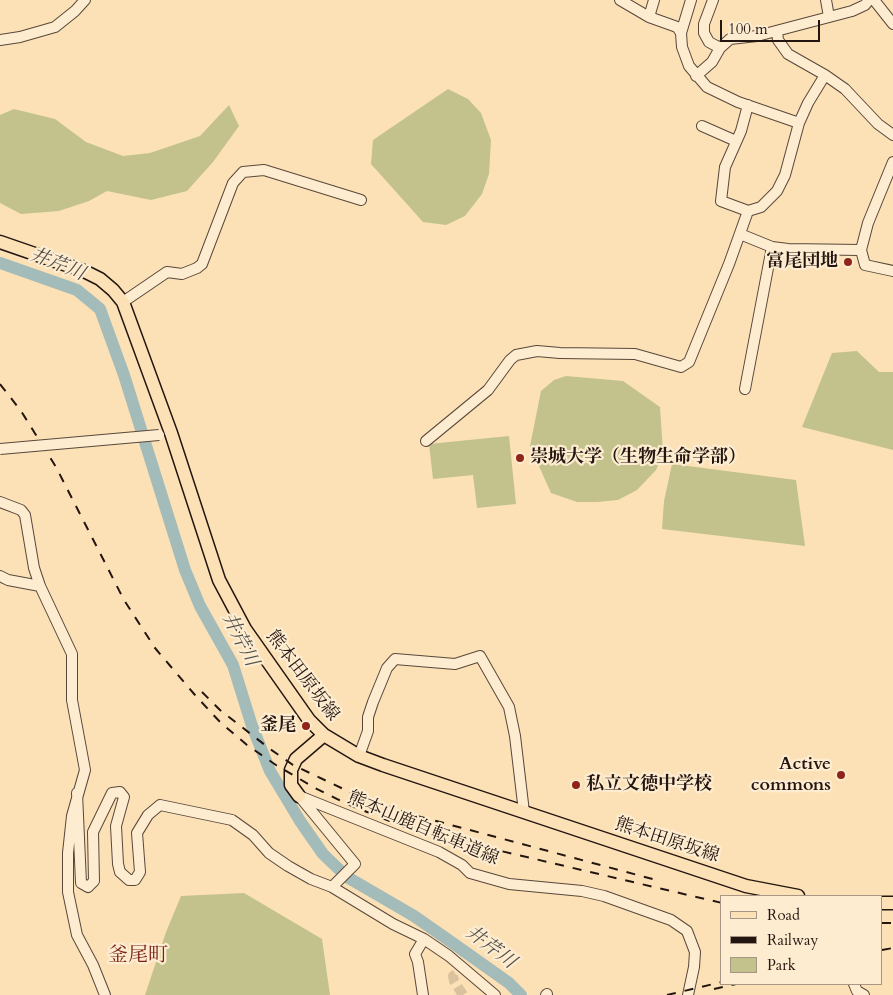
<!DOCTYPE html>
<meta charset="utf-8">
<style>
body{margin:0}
#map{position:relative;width:893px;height:995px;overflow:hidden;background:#fce1b7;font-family:Cardo,serif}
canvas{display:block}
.legend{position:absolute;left:720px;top:895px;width:162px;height:90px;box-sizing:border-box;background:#fdecd0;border:1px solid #a69683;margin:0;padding:6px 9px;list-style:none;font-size:15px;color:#231510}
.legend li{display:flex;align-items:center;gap:10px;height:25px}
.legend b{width:25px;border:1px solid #a69683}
.scale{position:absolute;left:720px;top:20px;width:100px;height:22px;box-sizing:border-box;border:2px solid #231510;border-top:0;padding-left:6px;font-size:15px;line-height:18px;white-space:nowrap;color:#231510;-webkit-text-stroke:4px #fdecd0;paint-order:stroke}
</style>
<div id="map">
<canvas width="893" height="995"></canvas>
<ul class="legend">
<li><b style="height:6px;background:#fce1b7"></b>Road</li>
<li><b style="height:6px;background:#231510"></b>Railway</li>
<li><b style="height:14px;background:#c3c28c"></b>Park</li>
</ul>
<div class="scale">100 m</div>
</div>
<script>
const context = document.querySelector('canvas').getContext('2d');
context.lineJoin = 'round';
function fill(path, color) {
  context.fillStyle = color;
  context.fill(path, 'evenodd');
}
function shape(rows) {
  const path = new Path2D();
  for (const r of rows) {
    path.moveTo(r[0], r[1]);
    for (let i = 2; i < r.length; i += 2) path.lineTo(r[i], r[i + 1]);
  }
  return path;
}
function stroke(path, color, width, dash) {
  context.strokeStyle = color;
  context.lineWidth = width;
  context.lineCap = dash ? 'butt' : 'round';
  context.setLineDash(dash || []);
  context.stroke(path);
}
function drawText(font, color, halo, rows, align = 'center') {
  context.font = font + ' Cardo,"Noto Serif JP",serif';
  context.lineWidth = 4.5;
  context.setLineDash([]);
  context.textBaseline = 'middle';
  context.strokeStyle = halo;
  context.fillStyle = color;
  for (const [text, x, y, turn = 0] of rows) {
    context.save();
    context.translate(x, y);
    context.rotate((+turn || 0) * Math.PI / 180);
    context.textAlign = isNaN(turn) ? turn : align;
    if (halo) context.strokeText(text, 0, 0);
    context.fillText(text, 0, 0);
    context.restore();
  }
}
const green = shape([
 [448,89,468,99,481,113,491,140,489,174,482,194,465,216,446,225,423,222,371,164,373,140],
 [229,105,239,126,213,162,187,191,151,200,107,191,89,201,59,211,21,214,0,203,0,115,14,109,55,119,86,142,123,156,150,153,200,136],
 [857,351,879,372,893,372,893,450,802,427,832,353],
 [566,376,623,381,660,407,663,452,656,470,637,490,618,500,597,502,577,502,551,493,530,446,541,391,554,380],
 [509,436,516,504,477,508,473,475,433,479,429,444],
 [672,464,796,480,805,546,662,529,664,501],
 [244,893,322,939,330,995,145,995,166,932,181,896]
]);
const river = shape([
 [0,263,77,290,100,309,124,375,185,570,200,606,233,665,252,726,270,771,300,821,323,854,347,877,414,916,447,939,509,983,521,995]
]);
const minorTunnel = shape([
 [463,995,454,981,453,976,464,968]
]);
const minor = shape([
 [620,0,649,17,677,27,681,33,682,47,689,66,707,87,738,102,799,123],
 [713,0,704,24,704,33,709,42,720,48],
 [826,0,829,17],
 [874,0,893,24],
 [649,17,654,0],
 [777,31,778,40,788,54,825,75],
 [681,33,691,0],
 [0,40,20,37,55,27,75,11,85,0],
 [696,76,712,62,720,48,730,39,757,36,852,11,865,5,869,0],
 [702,126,736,141],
 [893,162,868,223,861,250,865,265,893,271],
 [748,211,761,207,777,191,785,175,799,123,808,103,825,75,845,89,878,124,893,135],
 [740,234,772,247,788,249,861,250],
 [123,302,167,272,182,274,197,268,202,264,233,183,243,172,264,170,361,200],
 [745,389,772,247],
 [426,441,488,390,510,360,516,355,537,351,560,353,635,354,681,367,689,362,729,264,748,211,721,201,725,167,741,131,748,105],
 [0,502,21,510,25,515,34,568,40,586,72,654,72,700,85,770,72,816,68,853,68,892,77,935,93,965,105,995],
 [0,576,8,580,40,586],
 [359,756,368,731,368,717,373,702,387,668,395,659,455,664,480,656,509,707,515,736,524,812],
 [77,793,81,883,88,887,94,881,93,832,112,793,120,792,124,797,116,826,118,864,120,872,129,880,135,880,140,872,137,833,148,815,160,805,232,820,253,835,269,853,288,866,311,879,332,887,393,924,424,939,449,956,495,995],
 [299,796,439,852,462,865,470,873,509,884,582,891,604,896,671,920,687,931,695,952,694,967,688,995],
 [300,797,355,864,332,887],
 [854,984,857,991,864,995],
 [423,995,418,962,415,954,424,939],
 [546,995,547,994]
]);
const major = shape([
 [0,242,84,271,100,279,113,290,123,302,171,433,219,580,245,629,309,720,324,735,359,756,383,765,746,886,798,896],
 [299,796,291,785,291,770,296,759,324,735],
 [882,903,893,903]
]);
const rail = shape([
 [0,384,21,411,56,467,124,600,155,648,195,695,220,722,247,745,276,765,315,788,347,804,402,826,433,835,722,903],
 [202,692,220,710,270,749,293,765,354,794,410,814,660,881],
 [882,923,893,923],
 [882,950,893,948],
 [714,989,736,984],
 [667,995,722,982]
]);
const minorBridge = shape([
 [0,449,159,435]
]);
const markers = [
 [848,262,5,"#8f2418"],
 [520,458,5,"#8f2418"],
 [306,726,5,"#8f2418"],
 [841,775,5,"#8f2418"],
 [576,785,5,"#8f2418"]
];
const poiNames = [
 ["富尾団地",838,262],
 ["崇城大学（生物生命学部）",530,458,"left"],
 ["釜尾",296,726],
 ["Active",831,765],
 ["commons",831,786],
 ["私立文徳中学校",586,785,"left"]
];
const streetNames = [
 ["熊本田原坂線",302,676,53],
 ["熊本山鹿自転車道線",423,829,23],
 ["熊本田原坂線",667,841,18]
];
const waterNames = [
 ["井芹川",57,265,22],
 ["井芹川",239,640,63],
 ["井芹川",490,948,37]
];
const quarterNames = [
 ["釜尾町",138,956]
];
fill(green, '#c3c28c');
stroke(river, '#a3bbb9', 12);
stroke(minorTunnel, '#dbc29e', 10, [10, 5]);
stroke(minor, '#59483a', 12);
stroke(major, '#231510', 15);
stroke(minor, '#fdecd0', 10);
stroke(major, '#fce1b7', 12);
stroke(rail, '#231510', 2, [9, 9]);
stroke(minorBridge, '#59483a', 12, []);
stroke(minorBridge, '#fdecd0', 10);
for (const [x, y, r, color] of markers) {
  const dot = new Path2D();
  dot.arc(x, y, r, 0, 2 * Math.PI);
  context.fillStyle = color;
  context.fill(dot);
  stroke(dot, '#fdecd0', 2);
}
drawText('bold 18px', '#231510', '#fdecd0', poiNames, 'right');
drawText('18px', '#231510', '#fdecd0', streetNames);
drawText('italic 19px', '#504f4b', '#fdecd0', waterNames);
drawText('20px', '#7a1f14', '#fdecd0', quarterNames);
</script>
